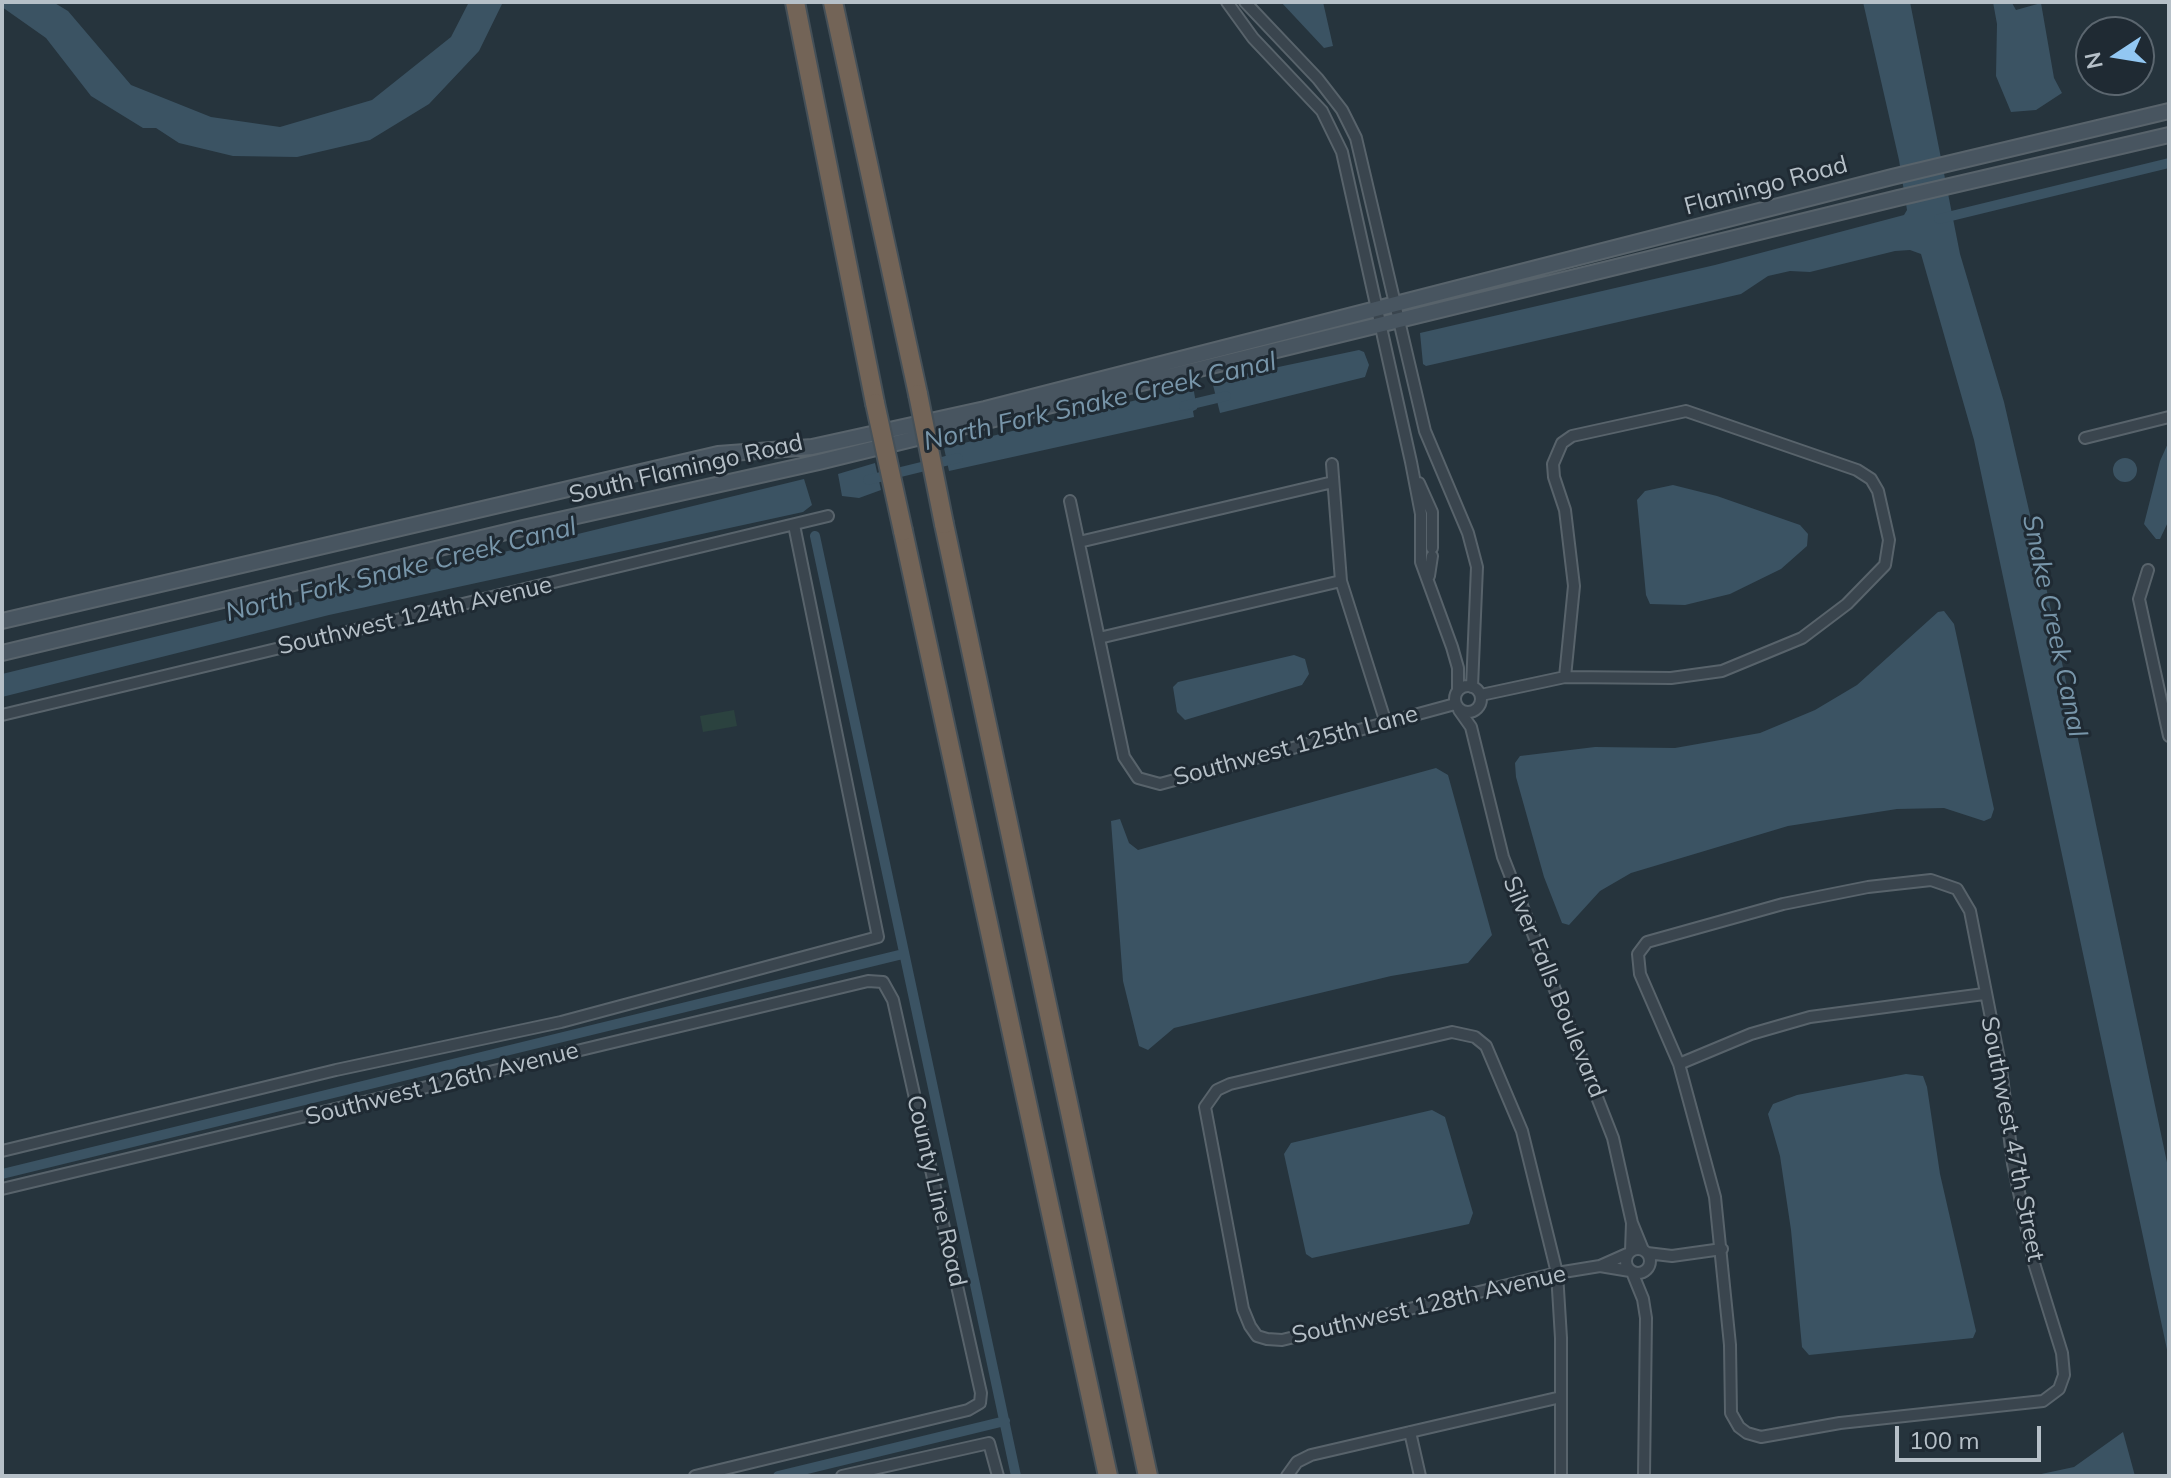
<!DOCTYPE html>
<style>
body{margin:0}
#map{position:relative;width:2171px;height:1478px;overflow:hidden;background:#26343d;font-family:Mulish,sans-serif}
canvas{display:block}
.frame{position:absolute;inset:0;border:4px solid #b6c0c8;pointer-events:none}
.north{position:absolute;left:2075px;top:16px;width:80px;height:80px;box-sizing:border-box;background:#1f2a33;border:2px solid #5b666f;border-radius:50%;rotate:258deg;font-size:22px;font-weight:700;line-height:32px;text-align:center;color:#b6c0c8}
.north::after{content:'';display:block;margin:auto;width:28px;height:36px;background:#92c7f2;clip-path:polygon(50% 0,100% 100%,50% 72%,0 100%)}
.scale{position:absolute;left:1895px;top:1426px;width:146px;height:36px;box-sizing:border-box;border:4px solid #b6c0c8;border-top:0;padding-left:10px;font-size:24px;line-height:28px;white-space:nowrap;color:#b6c0c8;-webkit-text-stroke:6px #1f2a33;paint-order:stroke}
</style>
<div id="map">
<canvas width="2171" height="1478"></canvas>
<div class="frame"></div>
<div class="north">N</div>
<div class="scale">100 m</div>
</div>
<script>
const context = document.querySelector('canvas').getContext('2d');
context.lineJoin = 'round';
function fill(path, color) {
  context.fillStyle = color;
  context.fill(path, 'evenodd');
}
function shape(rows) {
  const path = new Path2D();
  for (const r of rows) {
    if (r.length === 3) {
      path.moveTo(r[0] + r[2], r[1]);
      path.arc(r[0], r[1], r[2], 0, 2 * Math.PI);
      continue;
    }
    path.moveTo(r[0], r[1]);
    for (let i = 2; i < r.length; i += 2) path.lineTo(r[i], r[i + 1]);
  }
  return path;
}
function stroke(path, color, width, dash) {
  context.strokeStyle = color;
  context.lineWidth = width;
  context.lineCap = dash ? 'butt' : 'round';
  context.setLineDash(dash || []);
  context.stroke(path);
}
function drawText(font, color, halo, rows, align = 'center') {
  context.font = font + ' Mulish,sans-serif';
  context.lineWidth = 6;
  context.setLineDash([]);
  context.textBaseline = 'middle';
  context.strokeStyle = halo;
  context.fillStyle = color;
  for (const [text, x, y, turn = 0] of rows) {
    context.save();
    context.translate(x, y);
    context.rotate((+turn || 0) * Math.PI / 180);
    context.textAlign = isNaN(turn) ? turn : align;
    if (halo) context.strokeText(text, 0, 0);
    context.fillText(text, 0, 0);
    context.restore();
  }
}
const green = shape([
 [734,710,737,726,703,732,700,716]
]);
const water = shape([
 [2,2,53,2,68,11,131,85,211,117,280,127,372,100,451,37,469,2,503,2,479,51,429,104,370,140,297,157,233,156,179,143,156,128,143,128,91,96,46,38,2,7],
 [1281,2,1323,2,1333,46,1324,48],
 [1863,2,1910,2,1960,254,2004,402,2040,558,2169,1172,2169,1359,1974,440,1921,254,1910,250,1895,251,1810,272,1790,271,1768,276,1741,294,1426,366,1423,364,1420,333,1715,265,1904,215,1907,210,1899,160],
 [1993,2,2012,3,2016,10,2041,3,2054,78,2062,93,2036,110,2011,112,1996,76,1997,24],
 [1359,350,1364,352,1369,365,1365,377,1220,413,1212,381],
 [1193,386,1197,409,1193,411,1194,417,949,471,944,448],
 [2169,441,2169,520,2160,539,2156,539,2144,524,2160,461],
 [2125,470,12],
 [875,463,881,490,859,498,842,496,838,474],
 [804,479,812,505,803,512,329,615,2,697,2,674],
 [1673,485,1717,496,1800,525,1808,534,1807,546,1781,569,1730,594,1685,605,1650,604,1646,595,1637,500,1645,491],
 [1944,611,1954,624,1994,809,1991,818,1984,821,1944,808,1897,809,1788,826,1631,873,1600,891,1569,925,1562,923,1544,877,1516,777,1515,763,1520,756,1595,747,1675,748,1760,733,1815,710,1857,685,1938,612],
 [1294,655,1305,659,1309,674,1302,685,1185,720,1177,712,1173,687,1178,682],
 [1436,768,1448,775,1492,935,1468,963,1391,976,1174,1028,1148,1050,1139,1046,1123,981,1111,821,1120,819,1129,843,1138,850],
 [1906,1074,1923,1076,1927,1087,1940,1174,1976,1331,1973,1338,1809,1355,1802,1347,1791,1230,1780,1156,1768,1114,1773,1104,1797,1095],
 [1432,1110,1445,1117,1473,1213,1469,1224,1312,1258,1306,1254,1284,1154,1291,1143],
 [2123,1432,2135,1476,2032,1476,2074,1467]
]);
const canal = shape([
 [1939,219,2169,163],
 [1184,406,1226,396],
 [868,480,958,458],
 [815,536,1016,1476],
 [2,1174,903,954],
 [778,1476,1005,1421]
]);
const minor = shape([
 [1227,2,1253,38,1322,111,1342,152,1411,462,1421,514,1421,562,1452,647,1458,668,1458,690],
 [1245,2,1318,79,1342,110,1356,138,1425,431,1468,533,1477,567,1472,687],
 [2085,438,2169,417],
 [1332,464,1341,581,1385,720],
 [1419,483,1432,512,1432,548],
 [1070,501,1124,757,1138,778,1160,784,1455,704],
 [1079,542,1333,482],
 [2148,570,2139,599,2169,736],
 [1429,576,1432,556],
 [1099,638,1341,581],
 [1468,699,13],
 [1481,695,1565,677,1671,678,1722,671,1802,638,1847,604,1885,565,1889,540,1878,491,1871,479,1857,470,1686,411,1572,436,1562,443,1553,464,1554,477,1565,510,1574,586,1565,677],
 [1459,710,1471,727,1503,857,1613,1138,1632,1223,1643,1250],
 [2,715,828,516],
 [1931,880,1957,889,1970,911,2001,1069,2013,1164,2034,1263,2062,1353,2064,1375,2059,1389,2043,1401,1840,1423,1761,1437,1747,1433,1739,1427,1731,1413,1730,1345,1715,1197,1679,1064,1640,974,1638,954,1647,942,1783,904,1868,887,1931,880],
 [1679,1064,1751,1034,1810,1017,1984,994],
 [2,1151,336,1070,561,1022,878,937,794,525],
 [2,1189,868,981,883,982,893,1000,981,1393,980,1403,968,1410,695,1476],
 [1638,1261,12],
 [1631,1251,1632,1223],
 [1647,1253,1672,1256,1722,1249],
 [1600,1266,1630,1271],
 [1632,1272,1643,1299,1646,1318,1644,1476],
 [1410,1432,1420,1476],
 [842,1476,989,1443,998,1476],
 [1287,1476,1297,1462,1311,1455,1561,1397],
 [1561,1476,1561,1338,1557,1273,1522,1131,1486,1046,1475,1037,1452,1032,1230,1084,1217,1090,1205,1107,1243,1309,1250,1326,1257,1336,1267,1339,1282,1340,1557,1273,1600,1266,1627,1254]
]);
const secondary = shape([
 [2,621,718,454,812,447,985,409,1892,177,2169,111],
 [2,653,523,528,819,462,1898,198,2169,135]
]);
const motorway = shape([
 [795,2,875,403],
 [833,2,918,394],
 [944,524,1148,1476],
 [903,531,1108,1476]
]);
const motorwayBridge = shape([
 [918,394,944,524],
 [875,403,903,531]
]);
const streetNames = [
 ["Flamingo Road",1766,186,-15],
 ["South Flamingo Road",686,469,-13],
 ["Southwest 124th Avenue",415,616,-13],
 ["Southwest 125th Lane",1296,746,-15],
 ["Silver Falls Boulevard",1554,987,68],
 ["Southwest 126th Avenue",442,1084,-14],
 ["Southwest 47th Street",2012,1139,79],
 ["County Line Road",936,1191,77],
 ["Southwest 128th Avenue",1429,1305,-13]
];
const waterNames = [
 ["North Fork Snake Creek Canal",1100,402,-13],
 ["North Fork Snake Creek Canal",401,570,-14],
 ["Snake Creek Canal",2054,626,78]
];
fill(green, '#2b423f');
fill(water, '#3b5363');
stroke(canal, '#3b5363', 10);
stroke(minor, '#58636b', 14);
stroke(secondary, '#58636b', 18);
stroke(motorway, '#455058', 22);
stroke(minor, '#3a454e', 10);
stroke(secondary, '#485560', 14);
stroke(motorway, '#736457', 18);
stroke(motorwayBridge, '#455058', 22, []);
stroke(motorwayBridge, '#736457', 18);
drawText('24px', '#b6c0c8', '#1f2a33', streetNames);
drawText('italic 26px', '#7896aa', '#1f2a33', waterNames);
</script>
